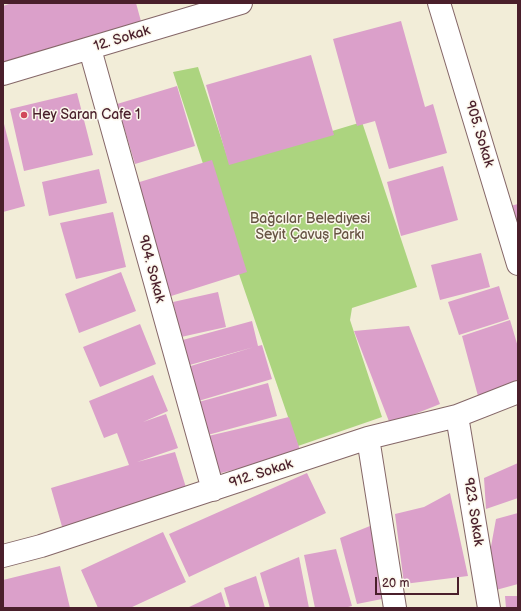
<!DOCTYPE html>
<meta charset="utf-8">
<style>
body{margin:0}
#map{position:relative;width:521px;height:611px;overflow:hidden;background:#f2edd8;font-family:"Balsamiq Sans",sans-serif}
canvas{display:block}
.frame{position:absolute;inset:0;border:4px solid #4a1f2b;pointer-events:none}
.scale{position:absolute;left:375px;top:577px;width:84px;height:18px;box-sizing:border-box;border:2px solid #4a1f2b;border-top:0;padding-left:5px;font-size:12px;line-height:14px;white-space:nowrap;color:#4a1f2b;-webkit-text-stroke:3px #fbf7ec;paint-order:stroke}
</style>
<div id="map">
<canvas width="521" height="611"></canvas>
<div class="frame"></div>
<div class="scale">20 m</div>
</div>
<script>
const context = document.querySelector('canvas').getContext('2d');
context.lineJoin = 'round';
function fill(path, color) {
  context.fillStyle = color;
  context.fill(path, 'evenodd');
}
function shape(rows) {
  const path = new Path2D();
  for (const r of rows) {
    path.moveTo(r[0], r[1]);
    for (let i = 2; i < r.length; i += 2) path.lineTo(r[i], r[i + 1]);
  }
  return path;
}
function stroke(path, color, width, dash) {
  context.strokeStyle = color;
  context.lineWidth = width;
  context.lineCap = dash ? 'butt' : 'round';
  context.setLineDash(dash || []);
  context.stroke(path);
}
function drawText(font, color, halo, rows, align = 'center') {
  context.font = font + ' "Balsamiq Sans",sans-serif';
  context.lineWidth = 3;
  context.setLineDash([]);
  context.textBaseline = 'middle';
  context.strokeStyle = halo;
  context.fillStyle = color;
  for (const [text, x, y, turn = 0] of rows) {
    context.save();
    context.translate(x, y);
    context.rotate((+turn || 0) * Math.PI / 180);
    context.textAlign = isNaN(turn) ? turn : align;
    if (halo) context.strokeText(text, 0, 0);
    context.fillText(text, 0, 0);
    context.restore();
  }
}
const green = shape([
 [198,67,229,162,362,122,417,287,352,308,350,320,382,417,298,446,240,277,173,72]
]);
const building = shape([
 [12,3,136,3,142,25,3,68,3,6],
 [401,21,425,107,433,104,447,153,389,169,375,121,357,126,333,39],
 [311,55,334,135,229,165,206,85],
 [177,86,195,146,135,164,117,104],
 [77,93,93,155,24,171,10,109],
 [3,120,25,206,3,212],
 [212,160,247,272,168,297,133,184],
 [443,166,458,220,401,236,387,182],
 [99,169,107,203,49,216,42,182],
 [518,204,518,227,510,206],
 [113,212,126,267,76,279,60,223],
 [481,253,490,287,440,300,431,265],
 [121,272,136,311,79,333,65,294],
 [499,286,509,319,459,335,448,302],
 [218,292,226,327,181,337,173,302],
 [510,320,518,347,518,383,478,396,462,336],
 [252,321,258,346,262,345,272,379,195,402,184,368,254,347,186,366,179,341],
 [140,324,156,364,100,387,83,347],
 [409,326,440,404,390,424,354,331],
 [153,375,168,411,143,422,166,414,178,448,137,462,175,452,188,494,63,530,51,488,129,465,117,433,104,438,89,401],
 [268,383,277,416,204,436,195,403],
 [289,417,301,453,213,475,204,437],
 [518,463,518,498,486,509,484,478],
 [307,473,326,513,189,577,169,534],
 [450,493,468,576,404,584,395,514,424,507],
 [518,513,518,584,496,590,490,552,496,519],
 [375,524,387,598,357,604,340,538],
 [163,532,186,582,130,608,98,608,81,570],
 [336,549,352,606,344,608,315,608,304,555],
 [299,557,309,608,270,608,260,573],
 [60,566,70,608,3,608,3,580],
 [256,576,265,608,230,608,224,588],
 [221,592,226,608,187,608],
 [505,596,518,596,518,608,506,608]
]);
const minor = shape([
 [439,3,518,264],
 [90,49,213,490],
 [3,74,241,3],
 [457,416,489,608],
 [368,438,395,608],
 [3,556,41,546,368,438,457,416,518,392]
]);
const markers = [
 [24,115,4,"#d1495b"]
];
const streetNames = [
 ["12. Sokak",122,39,-17],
 ["905. Sokak",479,134,73],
 ["904. Sokak",151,269,75],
 ["912. Sokak",261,474,-18],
 ["923. Sokak",473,512,81]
];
const poiNames = [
 ["Hey Saran Cafe 1",32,115]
];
const parkNames = [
 ["Bağcılar Belediyesi",310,219],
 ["Seyit Çavuş Parkı",310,235]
];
fill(green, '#acd47f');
fill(building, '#dba0ca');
stroke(minor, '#856768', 24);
stroke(minor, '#fff', 22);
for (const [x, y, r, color] of markers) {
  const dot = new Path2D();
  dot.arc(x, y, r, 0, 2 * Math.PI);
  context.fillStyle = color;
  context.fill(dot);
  stroke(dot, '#fbf7ec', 1.5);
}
drawText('14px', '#4a1f2b', '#fbf7ec', streetNames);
drawText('14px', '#4a1f2b', '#fbf7ec', poiNames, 'left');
drawText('14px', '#675544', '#fbf7ec', parkNames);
</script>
